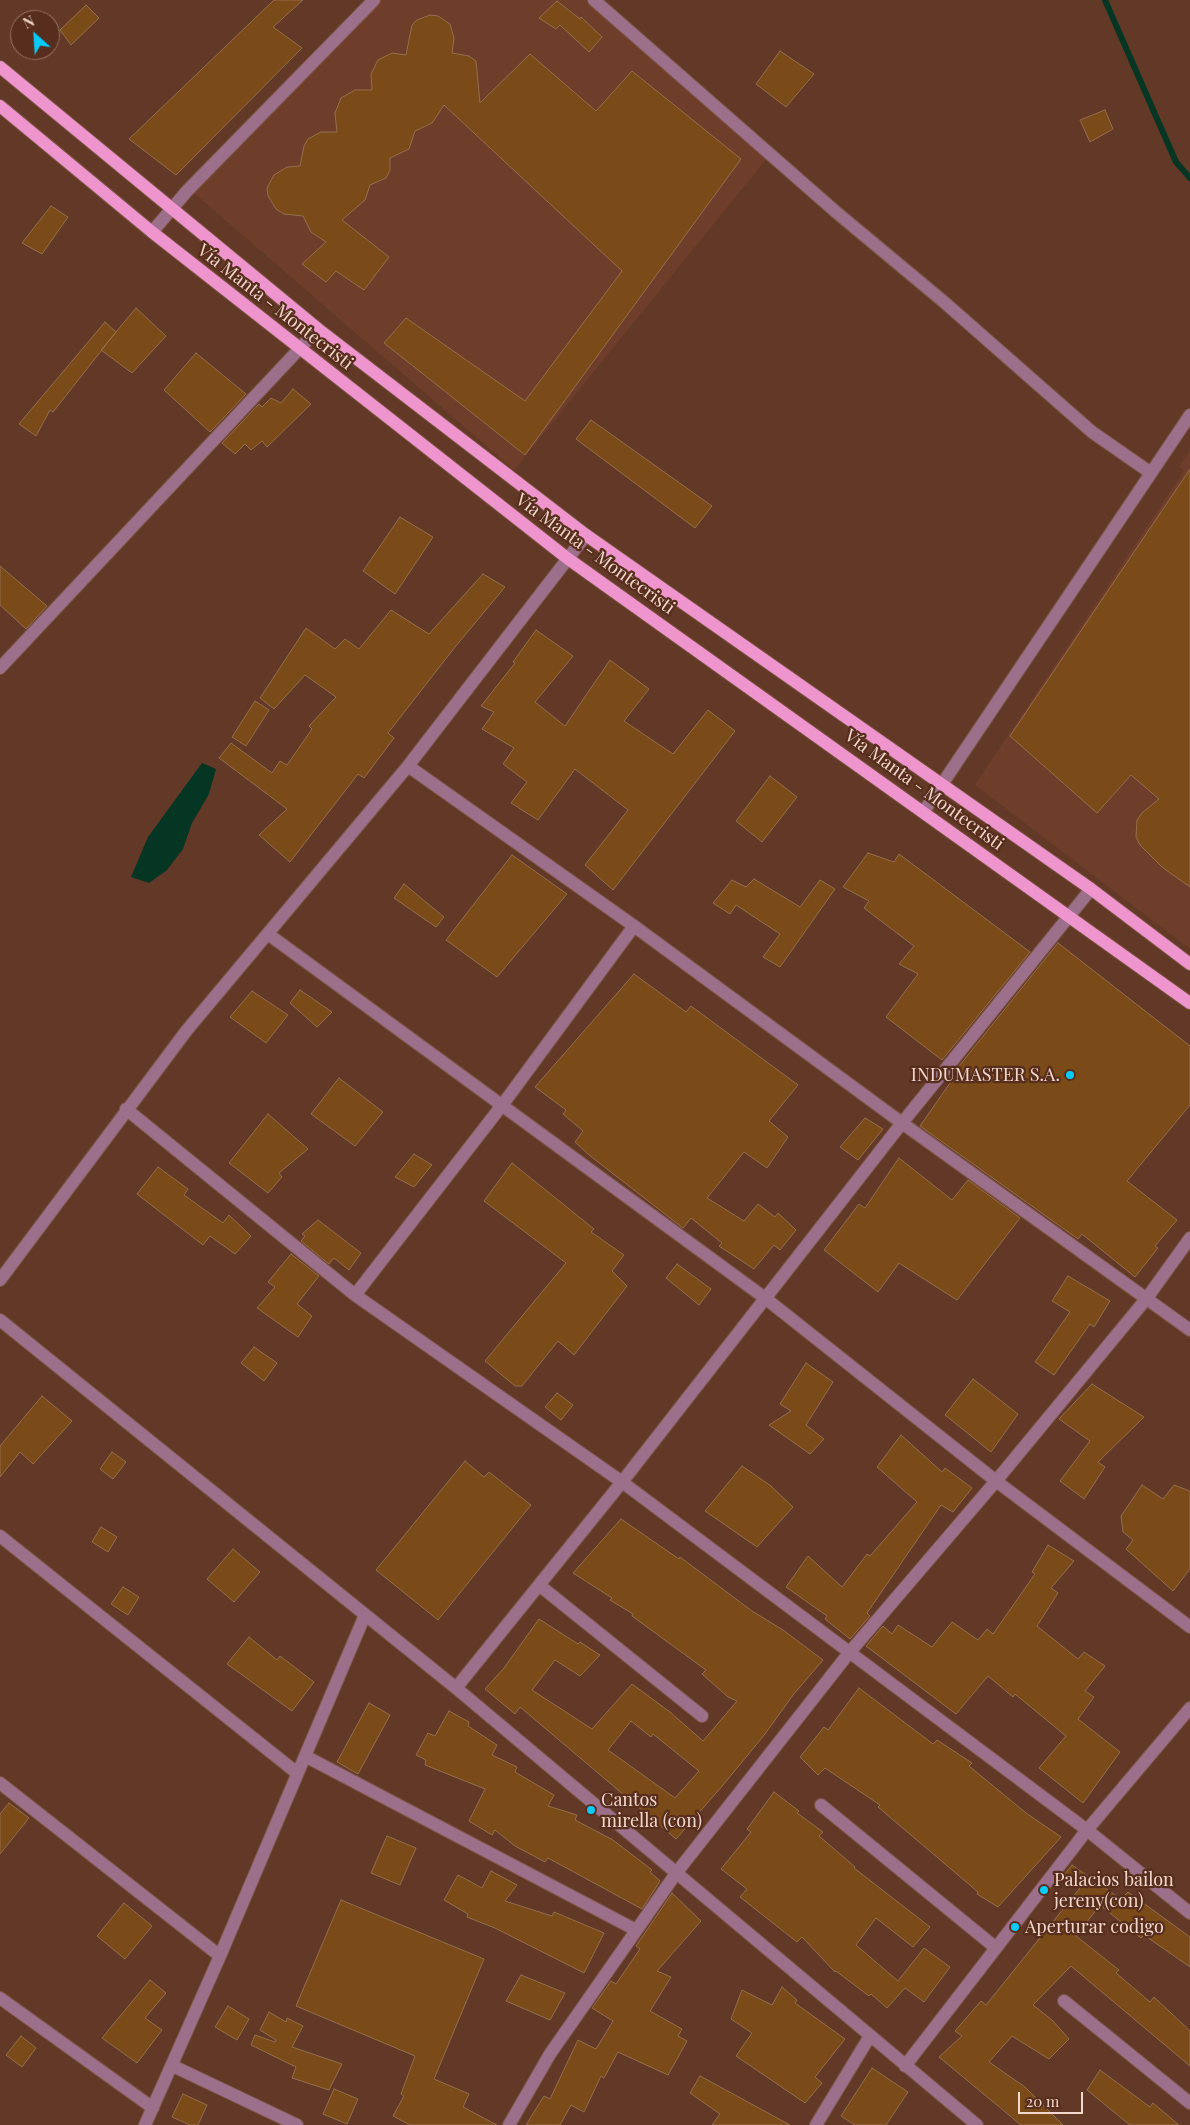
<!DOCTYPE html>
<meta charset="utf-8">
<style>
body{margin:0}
#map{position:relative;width:1190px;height:2125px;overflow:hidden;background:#623827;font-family:"Playfair Display",serif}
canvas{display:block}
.north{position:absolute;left:10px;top:10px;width:50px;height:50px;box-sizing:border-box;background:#572e1d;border:1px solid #957263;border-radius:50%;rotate:334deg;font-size:14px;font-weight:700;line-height:20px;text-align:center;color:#f2d7cd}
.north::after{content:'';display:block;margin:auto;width:18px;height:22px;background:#07cbf9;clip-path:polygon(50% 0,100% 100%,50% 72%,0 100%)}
.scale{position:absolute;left:1018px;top:2092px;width:65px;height:22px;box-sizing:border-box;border:2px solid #f2d7cd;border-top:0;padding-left:6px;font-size:15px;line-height:18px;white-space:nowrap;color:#f2d7cd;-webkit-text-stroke:4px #572e1d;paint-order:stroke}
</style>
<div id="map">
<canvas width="1190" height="2125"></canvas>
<div class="north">N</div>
<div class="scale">20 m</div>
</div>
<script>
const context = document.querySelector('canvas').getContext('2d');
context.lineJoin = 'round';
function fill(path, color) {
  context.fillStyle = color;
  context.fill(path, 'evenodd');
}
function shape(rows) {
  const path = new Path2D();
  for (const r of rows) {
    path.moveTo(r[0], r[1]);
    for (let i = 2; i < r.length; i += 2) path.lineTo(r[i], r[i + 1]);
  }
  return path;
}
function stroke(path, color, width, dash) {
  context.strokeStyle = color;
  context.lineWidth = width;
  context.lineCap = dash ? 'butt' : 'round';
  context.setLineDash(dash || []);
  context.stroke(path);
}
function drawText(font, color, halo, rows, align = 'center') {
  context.font = font + ' "Playfair Display",serif';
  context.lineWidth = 4.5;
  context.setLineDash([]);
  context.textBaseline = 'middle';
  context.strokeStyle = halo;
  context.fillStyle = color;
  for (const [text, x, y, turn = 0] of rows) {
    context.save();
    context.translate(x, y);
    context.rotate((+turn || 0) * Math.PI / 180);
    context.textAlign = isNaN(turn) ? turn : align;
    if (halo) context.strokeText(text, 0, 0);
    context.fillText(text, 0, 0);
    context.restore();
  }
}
const built = shape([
 [369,0,590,0,768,157,514,470,187,187],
 [1190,450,1190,949,975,785,1184,471,1179,467]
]);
const water = shape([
 [202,763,216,769,209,794,192,823,183,849,167,870,149,883,131,877,148,837]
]);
const stream = shape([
 [1105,0,1176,162,1190,178]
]);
const building = shape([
 [274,0,303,0,273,27,302,48,176,175,129,139,274,0],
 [557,1,580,19,581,17,602,37,589,52,560,25,556,29,539,18,557,1],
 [86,5,99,18,71,45,60,30,86,5],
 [430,15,438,16,450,24,454,38,452,53,469,56,476,61,480,103,530,54,596,111,632,71,741,159,525,455,384,343,406,318,525,401,622,271,444,105,432,123,415,131,409,149,390,158,390,170,386,178,370,185,365,200,342,220,389,257,364,290,336,271,326,282,302,264,326,242,311,232,303,216,284,214,276,209,268,196,267,188,274,175,287,167,300,166,304,146,308,139,321,132,337,132,335,113,341,98,355,90,372,90,371,74,378,60,392,53,406,55,412,25,417,20,430,15],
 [780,51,814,74,786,107,756,84,780,51],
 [1105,110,1113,129,1090,142,1080,120,1105,110],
 [51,206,68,217,42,254,22,243,51,206],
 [136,308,166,336,132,373,101,350,136,308],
 [105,322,116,332,53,412,50,410,36,436,19,424,105,322],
 [196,353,246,394,210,432,164,390,196,353],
 [293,389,311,404,267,447,262,441,251,450,245,444,235,454,222,443,259,404,262,407,271,398,281,403,293,389],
 [591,420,712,506,695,528,576,439,591,420],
 [1190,469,1190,887,1162,867,1140,845,1136,837,1137,820,1142,813,1159,799,1131,775,1097,813,1010,736,1190,469],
 [400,517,433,537,395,594,363,571,400,517],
 [0,566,47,606,26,629,0,605,0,566],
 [483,574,505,587,455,647,388,733,394,738,364,778,358,774,290,862,259,835,287,809,219,758,231,743,272,773,280,761,287,765,312,729,309,726,336,697,305,675,274,709,260,698,306,628,335,649,345,639,359,649,391,610,429,634,483,574],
 [536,630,573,656,535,702,565,726,610,660,649,689,624,721,673,754,708,710,735,731,613,890,585,865,628,810,575,769,538,820,511,803,527,782,503,764,514,748,482,729,494,712,481,706,515,663,513,662,536,630],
 [255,701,269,710,246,746,232,737,255,701],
 [770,776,797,797,762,842,736,821,770,776],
 [868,853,894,862,899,854,1030,952,942,1060,886,1017,918,974,899,964,914,946,864,908,869,901,843,887,868,853],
 [512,855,567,894,497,977,446,940,512,855],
 [754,879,800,907,820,880,835,889,780,967,763,957,780,934,736,905,730,914,713,903,732,880,746,887,754,879],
 [404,884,444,917,436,927,394,898,404,884],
 [1058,943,1190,1046,1190,1105,1127,1181,1177,1220,1155,1246,1158,1248,1135,1277,1082,1234,1078,1239,920,1126,950,1083,947,1081,1058,943],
 [634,974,686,1012,691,1006,798,1085,769,1121,788,1137,767,1168,744,1152,707,1198,744,1221,758,1204,775,1217,778,1213,796,1230,780,1250,774,1245,754,1269,719,1246,722,1243,691,1218,683,1228,589,1155,575,1142,583,1131,563,1114,566,1110,535,1087,634,974],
 [300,990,332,1012,317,1027,290,1003,300,990],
 [252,991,288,1015,266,1043,230,1017,252,991],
 [339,1078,383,1112,355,1146,311,1114,339,1078],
 [268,1114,308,1149,279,1173,282,1177,268,1193,229,1163,268,1114],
 [865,1118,883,1129,858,1160,840,1147,865,1118],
 [414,1154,432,1165,414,1187,395,1177,414,1154],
 [899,1158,952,1200,968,1180,1020,1218,957,1300,899,1263,878,1292,824,1250,859,1204,865,1208,899,1158],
 [512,1163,594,1229,591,1232,624,1255,612,1271,627,1286,574,1355,558,1341,522,1386,515,1386,485,1361,566,1263,484,1201,512,1163],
 [158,1167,188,1189,184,1195,223,1223,229,1215,251,1236,235,1254,210,1236,203,1245,137,1194,158,1167],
 [318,1220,361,1253,349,1270,334,1258,329,1264,301,1241,305,1236,302,1234,318,1220],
 [291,1254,319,1276,297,1304,312,1316,298,1337,257,1308,275,1287,268,1282,291,1254],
 [677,1264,711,1289,699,1305,666,1278,677,1264],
 [1068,1276,1110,1301,1094,1327,1090,1324,1054,1375,1035,1362,1070,1312,1052,1301,1068,1276],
 [254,1347,277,1363,264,1381,241,1363,254,1347],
 [806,1363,833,1382,806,1425,824,1439,810,1454,769,1425,791,1411,780,1404,806,1363],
 [973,1379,1018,1414,991,1452,945,1415,973,1379],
 [1092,1384,1144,1417,1098,1462,1105,1467,1084,1499,1060,1481,1090,1441,1059,1419,1092,1384],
 [557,1393,573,1405,561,1420,545,1407,557,1393],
 [42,1396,72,1421,33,1464,20,1452,0,1477,0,1446,42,1396],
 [901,1435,942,1472,945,1468,972,1488,953,1512,941,1505,867,1613,870,1616,850,1639,825,1619,827,1616,786,1587,808,1556,842,1587,867,1554,870,1556,917,1502,877,1467,901,1435],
 [112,1452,126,1462,113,1479,100,1469,112,1452],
 [465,1461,484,1477,489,1472,531,1505,438,1620,376,1570,465,1461],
 [742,1466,771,1486,793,1507,757,1547,705,1511,742,1466],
 [1142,1485,1163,1499,1174,1485,1190,1491,1190,1569,1173,1591,1126,1549,1133,1540,1123,1532,1121,1516,1142,1485],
 [621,1519,679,1559,680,1557,752,1611,783,1630,823,1660,793,1695,765,1734,723,1785,676,1839,520,1707,515,1714,485,1689,504,1668,539,1619,578,1644,580,1642,600,1655,580,1676,555,1660,532,1690,592,1729,632,1684,670,1712,703,1741,737,1701,728,1697,702,1674,706,1670,632,1616,633,1614,610,1600,612,1598,573,1573,621,1519],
 [631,1721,651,1737,653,1734,699,1771,675,1798,608,1750,631,1721],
 [101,1527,117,1537,108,1552,92,1542,101,1527],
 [1048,1545,1074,1561,1051,1588,1058,1593,1037,1626,1078,1659,1084,1652,1105,1666,1085,1691,1094,1697,1078,1719,1120,1752,1083,1803,1039,1768,1066,1736,1015,1694,1013,1697,988,1676,956,1714,866,1646,883,1626,892,1634,898,1625,932,1647,952,1622,978,1640,987,1629,993,1634,1035,1574,1032,1572,1048,1545],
 [233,1549,260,1572,234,1602,207,1579,233,1549],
 [123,1587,139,1597,128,1615,111,1604,123,1587],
 [249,1637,277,1660,280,1656,314,1682,292,1711,227,1664,249,1637],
 [859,1688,933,1744,937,1740,972,1763,969,1766,1026,1813,1061,1837,998,1907,977,1894,978,1892,878,1807,880,1805,825,1768,818,1775,800,1757,824,1727,828,1730,859,1688],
 [369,1703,390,1715,358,1774,337,1762,369,1703],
 [449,1711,469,1722,468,1726,497,1745,492,1755,517,1767,515,1772,554,1795,548,1806,577,1815,575,1820,613,1840,652,1870,650,1872,660,1881,642,1909,548,1858,545,1862,515,1846,495,1830,492,1835,469,1821,485,1789,425,1765,426,1760,416,1755,428,1733,435,1736,449,1711],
 [774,1792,799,1811,797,1813,823,1832,819,1836,855,1867,854,1868,930,1927,913,1947,876,1918,856,1945,898,1981,924,1948,950,1967,924,2002,905,1988,887,2008,871,1994,869,1996,836,1971,835,1972,802,1937,797,1942,740,1897,747,1889,721,1869,751,1832,747,1829,774,1792],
 [9,1803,29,1818,0,1854,0,1814,9,1803],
 [387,1836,416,1848,400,1885,371,1873,387,1836],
 [1072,1865,1121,1899,1128,1892,1190,1937,1190,1967,1144,1935,1141,1938,1100,1905,1076,1936,1119,1970,1116,1973,1150,2002,1154,1997,1190,2031,1190,2066,1071,1966,1033,2005,1052,2020,1069,2039,1049,2059,1012,2036,989,2062,1025,2087,1063,2125,1021,2125,939,2057,962,2036,955,2031,981,2001,986,2005,1080,1888,1064,1875,1072,1865],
 [491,1871,517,1885,505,1901,552,1916,554,1912,604,1933,584,1973,495,1928,467,1917,468,1914,444,1900,458,1875,482,1888,491,1871],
 [672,1893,701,1921,657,1971,671,1977,650,2011,682,2029,678,2036,687,2041,668,2075,618,2052,604,2078,601,2076,584,2112,571,2105,560,2125,526,2125,544,2096,550,2099,578,2040,596,2049,613,2021,592,2008,611,1981,616,1984,640,1949,636,1946,672,1893],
 [341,1900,484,1959,434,2079,469,2094,463,2107,497,2125,410,2125,393,2116,404,2096,401,2094,415,2056,296,2006,341,1900],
 [124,1903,152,1926,125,1959,97,1936,124,1903],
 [521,1975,565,1993,550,2020,506,2001,521,1975],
 [150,1980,166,1993,145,2018,162,2030,137,2063,102,2038,150,1980],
 [782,1987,797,2000,795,2003,845,2039,815,2077,822,2083,805,2103,736,2056,752,2033,731,2019,742,1990,772,2005,782,1987],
 [228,2006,249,2019,237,2040,215,2027,228,2006],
 [269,2012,286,2022,287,2018,303,2026,292,2047,342,2064,329,2090,292,2078,296,2067,251,2045,255,2035,275,2042,276,2040,260,2030,269,2012],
 [21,2036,36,2048,22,2067,6,2055,21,2036],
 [872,2068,908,2092,886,2125,855,2125,841,2116,872,2068],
 [1100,2070,1150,2107,1153,2103,1179,2125,1130,2125,1087,2090,1100,2070],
 [700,2076,790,2125,712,2125,720,2114,690,2093,700,2076],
 [334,2089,358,2099,347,2124,323,2114,334,2089],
 [183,2094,207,2105,198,2125,190,2125,172,2117,183,2094]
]);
const minor = shape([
 [594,0,836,212,944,302,1092,432,1151,473],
 [152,232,187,191,374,0],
 [0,668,318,329],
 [408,766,634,926,902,1123,1190,1330],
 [924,811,1190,415],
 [268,934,765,1298,996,1481,1190,1627],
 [126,1109,355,1295,622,1482,1087,1830,1190,1913],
 [0,1280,187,1030,408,766,586,535],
 [355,1295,503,1104,634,926],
 [0,1320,456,1688,977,2125],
 [0,1536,297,1773],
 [539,1585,702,1716],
 [456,1688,622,1482,902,1123,1091,889],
 [305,1756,636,1930],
 [0,1783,220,1956],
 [821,1805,996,1948],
 [0,1998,153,2108],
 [1064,2001,1190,2103],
 [173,2066,297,2125],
 [905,2066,1087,1830,1190,1708],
 [145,2125,220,1956,365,1615],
 [509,2125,550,2054,677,1872,849,1653,996,1481,1147,1298,1190,1238],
 [816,2125,870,2036]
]);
const major = shape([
 [0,67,318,329,586,535,1091,889,1190,964],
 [0,106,152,232,567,558,1190,1003]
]);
const markers = [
 [1070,1075,5,"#07cbf9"],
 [591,1810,5,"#07cbf9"],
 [1044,1890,5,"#07cbf9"],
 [1015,1927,5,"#07cbf9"]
];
const streetNames = [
 ["Vía Manta - Montecristi",275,307,38],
 ["Vía Manta - Montecristi",595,554,36],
 ["Vía Manta - Montecristi",924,790,36]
];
const poiNames = [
 ["INDUMASTER S.A.",1060,1075,"right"],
 ["Cantos",601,1800],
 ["mirella (con)",601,1821],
 ["Palacios bailon",1054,1880],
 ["jereny(con)",1054,1901],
 ["Aperturar codigo",1025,1927]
];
fill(built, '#6f3e2a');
fill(water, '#053624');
stroke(stream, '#053624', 6);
fill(building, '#7a4a18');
stroke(building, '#936f4e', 1);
stroke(minor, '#7c5545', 14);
stroke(major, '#7c5545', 14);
stroke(minor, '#9c6f8a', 12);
stroke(major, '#ef95cd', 12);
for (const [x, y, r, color] of markers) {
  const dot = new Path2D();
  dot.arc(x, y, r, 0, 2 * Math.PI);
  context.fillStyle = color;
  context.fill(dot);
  stroke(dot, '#572e1d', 2);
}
drawText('18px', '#f2d7cd', '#572e1d', streetNames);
drawText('18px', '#f2d7cd', '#572e1d', poiNames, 'left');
</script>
